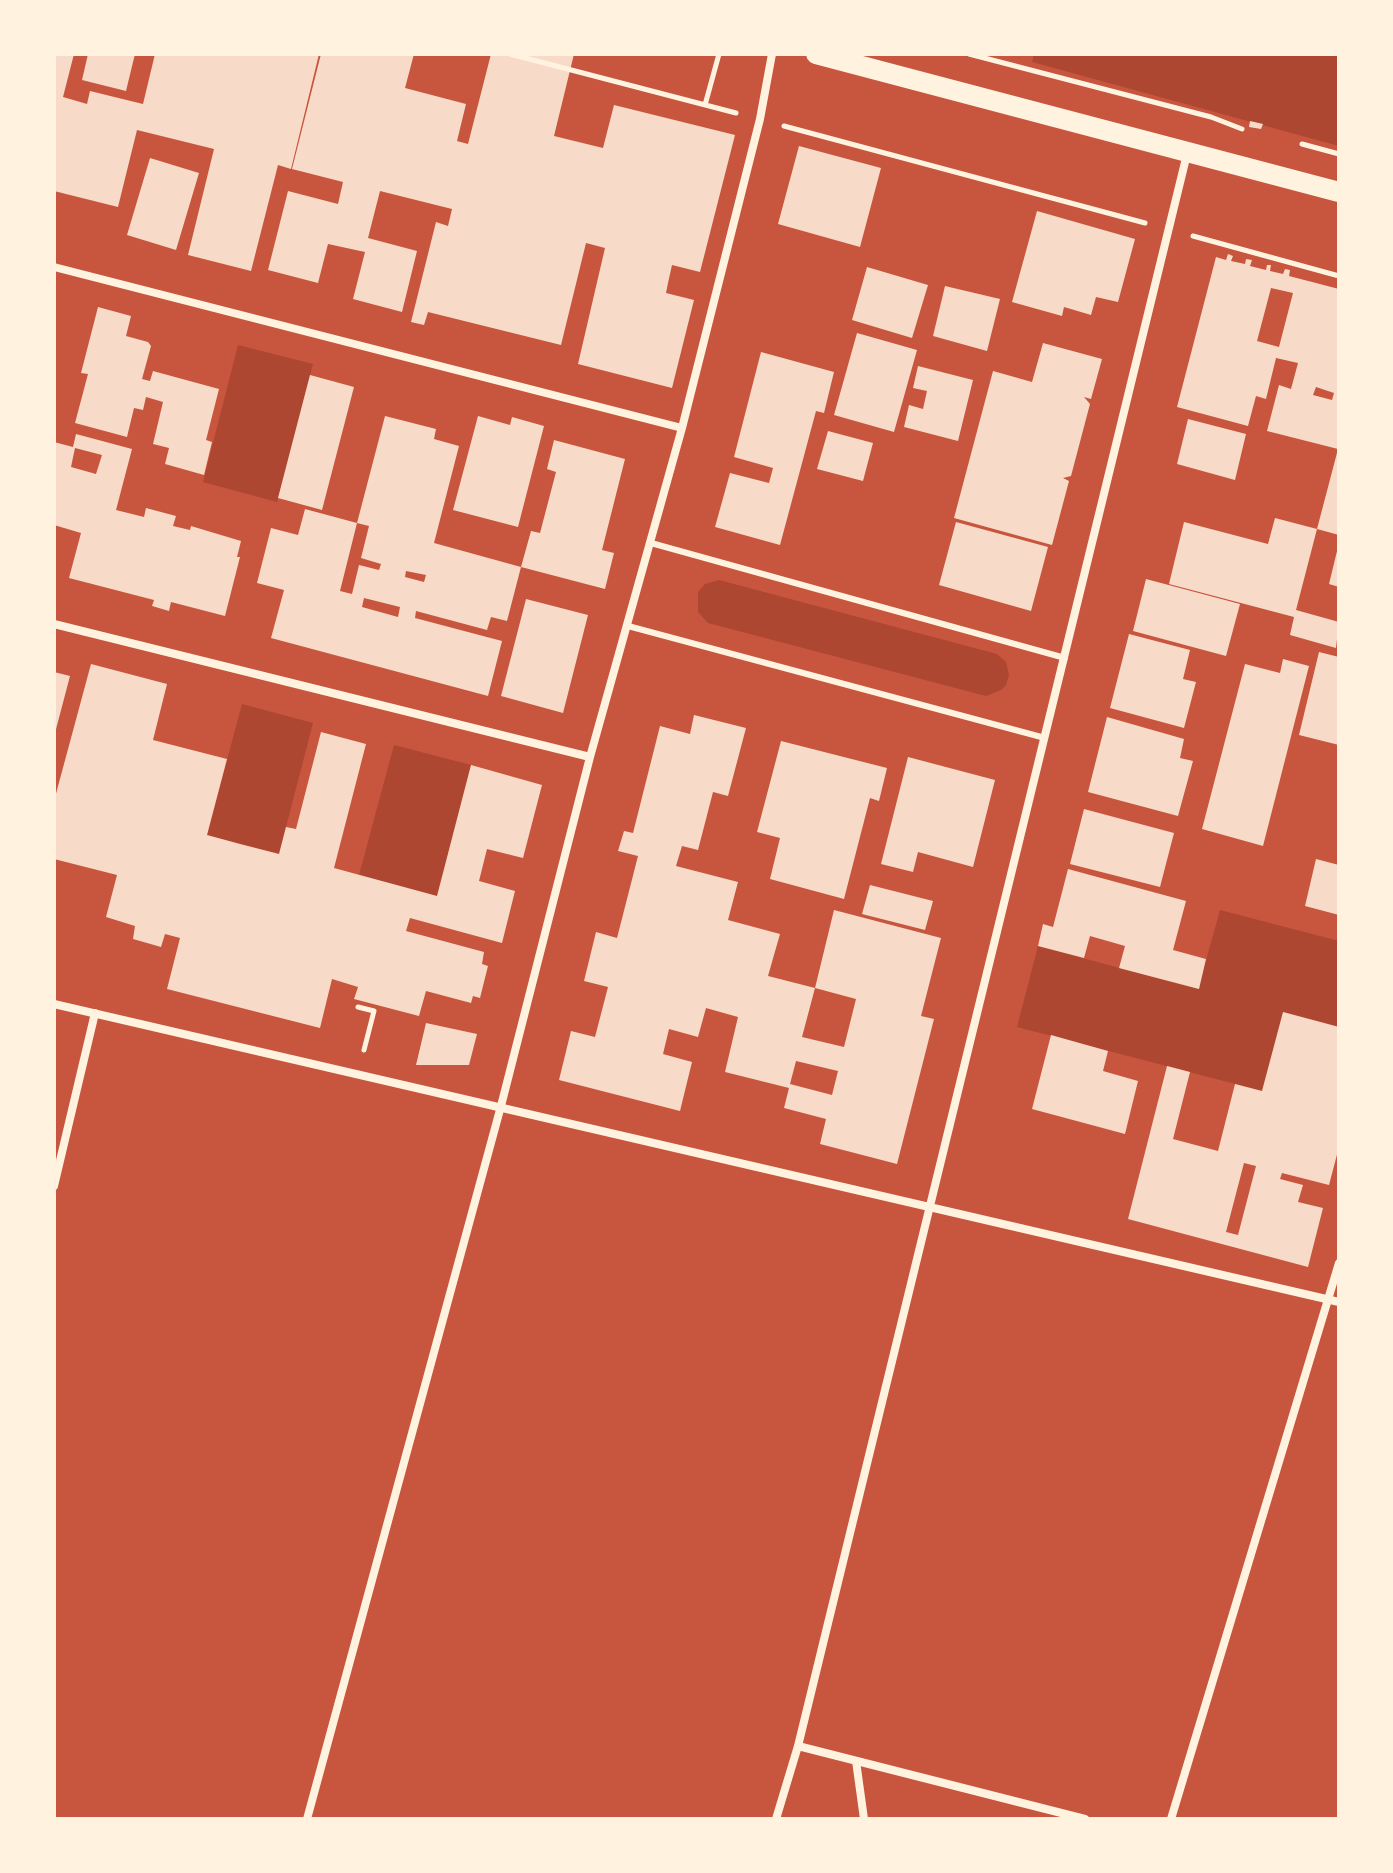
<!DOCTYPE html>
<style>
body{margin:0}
#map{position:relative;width:1393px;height:1873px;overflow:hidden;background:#c8553d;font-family:"Libre Baskerville",serif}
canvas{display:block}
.frame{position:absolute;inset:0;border:56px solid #fff3e0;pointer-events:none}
</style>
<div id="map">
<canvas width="1393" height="1873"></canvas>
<div class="frame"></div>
</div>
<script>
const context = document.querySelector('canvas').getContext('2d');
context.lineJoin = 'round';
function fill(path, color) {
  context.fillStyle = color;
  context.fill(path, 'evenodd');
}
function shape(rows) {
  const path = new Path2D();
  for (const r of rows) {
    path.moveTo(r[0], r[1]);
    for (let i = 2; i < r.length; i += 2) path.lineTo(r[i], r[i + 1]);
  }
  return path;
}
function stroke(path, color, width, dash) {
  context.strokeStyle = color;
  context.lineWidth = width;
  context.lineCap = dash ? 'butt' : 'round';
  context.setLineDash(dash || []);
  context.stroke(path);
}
const green = shape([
 [1034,54,1339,54,1339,146,1032,62],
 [238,345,313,364,277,502,203,482],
 [719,580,997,654,1006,662,1009,675,1006,685,1001,690,986,696,708,623,698,612,698,592,705,584],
 [242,704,313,723,279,854,207,835],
 [394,745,471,765,437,896,359,875],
 [1220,910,1339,941,1339,1027,1284,1012,1262,1091,1017,1027,1038,946,1198,989]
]);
const building = shape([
 [54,54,74,54,63,97,87,104,90,91,143,104,155,54,319,54,291,169,278,165,251,271,188,255,214,149,137,130,118,207,54,191],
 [88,54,135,54,126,91,82,80],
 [321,54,414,54,405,88,466,104,457,141,468,144,491,54,574,54,554,136,603,148,614,105,735,135,700,272,672,265,668,283,666,293,694,300,672,388,578,364,605,248,586,243,561,345,428,312,424,325,411,322,436,222,448,226,452,209,380,191,368,238,417,251,402,312,353,299,365,252,328,244,318,283,268,270,288,191,338,204,343,182,292,169],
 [1250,121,1263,124,1261,129,1249,127],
 [799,146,881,168,860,247,778,224],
 [150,158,199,173,176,250,127,235],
 [1037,211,1135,239,1118,302,1096,297,1091,315,1064,307,1062,316,1012,302],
 [1228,254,1233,256,1231,261,1245,264,1246,259,1252,260,1250,266,1266,270,1267,265,1271,265,1270,271,1283,274,1285,269,1290,270,1289,276,1339,289,1339,535,1317,529,1338,449,1267,431,1279,385,1291,389,1298,363,1276,358,1266,399,1256,396,1248,426,1177,407,1216,257,1226,260],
 [1271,288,1293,293,1279,347,1257,341],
 [1316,387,1334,393,1332,400,1313,395],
 [867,267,928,285,912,338,852,320],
 [945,286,1000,299,987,351,933,336],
 [98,307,131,316,126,336,148,342,151,346,142,379,150,381,153,371,219,389,206,440,212,442,204,475,165,464,169,448,153,444,163,402,146,397,143,410,134,408,127,437,75,423,88,374,81,373],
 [857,333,917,350,894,432,834,415],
 [1043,343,1102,359,1091,399,1084,397,1090,404,1071,476,1063,478,1069,481,1052,545,954,518,993,371,1032,382],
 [761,352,834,372,824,413,816,411,780,545,715,527,730,473,769,483,773,468,734,457],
 [918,366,973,380,958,441,904,427,909,405,923,409,927,391,913,388],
 [310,375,354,387,322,510,278,498],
 [385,416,436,429,434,439,459,446,434,543,521,567,507,621,491,617,487,630,416,611,415,618,502,641,488,696,271,638,284,590,257,583,271,528,298,535,305,509,357,523,340,591,352,594,359,565,379,570,381,564,361,558,369,526,357,523],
 [406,571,426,575,424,582,405,577],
 [364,598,400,607,398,617,362,607],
 [478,416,510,425,512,417,544,426,518,527,453,510],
 [1188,419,1246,434,1235,480,1177,464],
 [828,431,873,443,863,481,817,469],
 [76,434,132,449,116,510,144,517,146,508,176,516,173,526,190,530,191,526,241,541,237,557,240,557,225,616,171,602,169,611,152,606,154,600,69,578,81,533,54,525,54,442,73,447],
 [75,448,102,455,96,474,71,467],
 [554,440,625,459,602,550,614,553,605,589,521,567,531,531,540,533,556,472,547,469],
 [1275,518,1317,529,1296,610,1339,622,1336,648,1290,635,1294,617,1169,584,1184,522,1268,544],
 [956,522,1048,547,1031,611,939,585],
 [1338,547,1339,547,1339,587,1329,584],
 [1146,579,1240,604,1226,656,1133,631],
 [526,599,588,615,563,713,501,696],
 [1129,634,1190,650,1183,679,1196,682,1184,728,1110,708],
 [1319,652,1339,657,1339,745,1299,735],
 [1283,659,1309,666,1263,846,1202,829,1245,664,1280,673],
 [91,664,167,684,153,740,227,759,207,835,240,844,279,854,286,827,296,829,321,732,366,744,334,868,437,896,471,765,542,785,523,858,487,849,479,881,515,891,502,943,410,918,406,931,484,952,482,964,488,966,480,998,473,996,471,1003,426,991,419,1016,354,999,358,987,332,979,320,1028,167,989,180,938,165,934,161,947,133,939,135,926,106,917,117,875,54,859,54,801],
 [54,672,70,676,55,733,54,733],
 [694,715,746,728,728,796,713,792,698,850,682,846,676,866,738,882,728,920,780,934,768,976,815,988,802,1037,844,1047,856,999,815,988,834,910,941,938,921,1016,934,1019,897,1164,820,1144,826,1119,784,1108,789,1088,725,1072,738,1017,706,1008,698,1037,669,1029,663,1054,692,1062,680,1111,559,1080,571,1031,595,1037,608,987,584,981,596,932,617,938,638,856,618,851,624,831,633,833,660,726,690,734],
 [796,1061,838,1071,832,1095,790,1084],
 [1107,717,1184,739,1180,758,1193,761,1178,816,1088,792],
 [781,741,887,768,879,801,870,798,844,899,770,879,780,838,757,832],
 [908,757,995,780,973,867,918,852,913,872,881,864],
 [1084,809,1174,833,1160,887,1070,864],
 [1316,859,1339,865,1339,915,1305,906],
 [1068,869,1186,901,1173,950,1206,959,1199,989,1119,968,1125,946,1090,936,1084,958,1038,946,1043,924,1053,927],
 [870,885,933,901,925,930,862,914],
 [1283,1012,1339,1027,1339,1147,1329,1185,1282,1173,1280,1179,1303,1185,1298,1202,1323,1208,1308,1267,1128,1219,1167,1066,1190,1072,1173,1139,1218,1151,1235,1084,1262,1091],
 [1244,1163,1256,1166,1238,1235,1226,1232],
 [426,1023,477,1034,469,1065,416,1065],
 [1051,1035,1108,1051,1103,1071,1138,1081,1125,1134,1032,1109]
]);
const path = shape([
 [510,54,736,113],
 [969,54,1211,117,1242,129],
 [705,105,719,54],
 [784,126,1145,223],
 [1302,144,1339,154],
 [1193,236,1339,276],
 [358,1007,374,1011,364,1050]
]);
const service = shape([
 [651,543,1065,658],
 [628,626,1045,738]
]);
const minor = shape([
 [54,267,682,428],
 [54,624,590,757],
 [54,1004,1339,1302],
 [54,1186,95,1013],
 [798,1746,1085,1819],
 [856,1761,864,1819],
 [307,1819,501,1106,590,757,682,428,760,119,772,54],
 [776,1819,798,1746,1187,154],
 [1171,1819,1339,1263]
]);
const primary = shape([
 [816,54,1339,192]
]);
fill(green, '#ae4732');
fill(building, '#f7dbc8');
stroke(path, '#fff3e0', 5);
stroke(service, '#fff3e0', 6);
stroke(minor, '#fff3e0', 8);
stroke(primary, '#fff3e0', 20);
</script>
